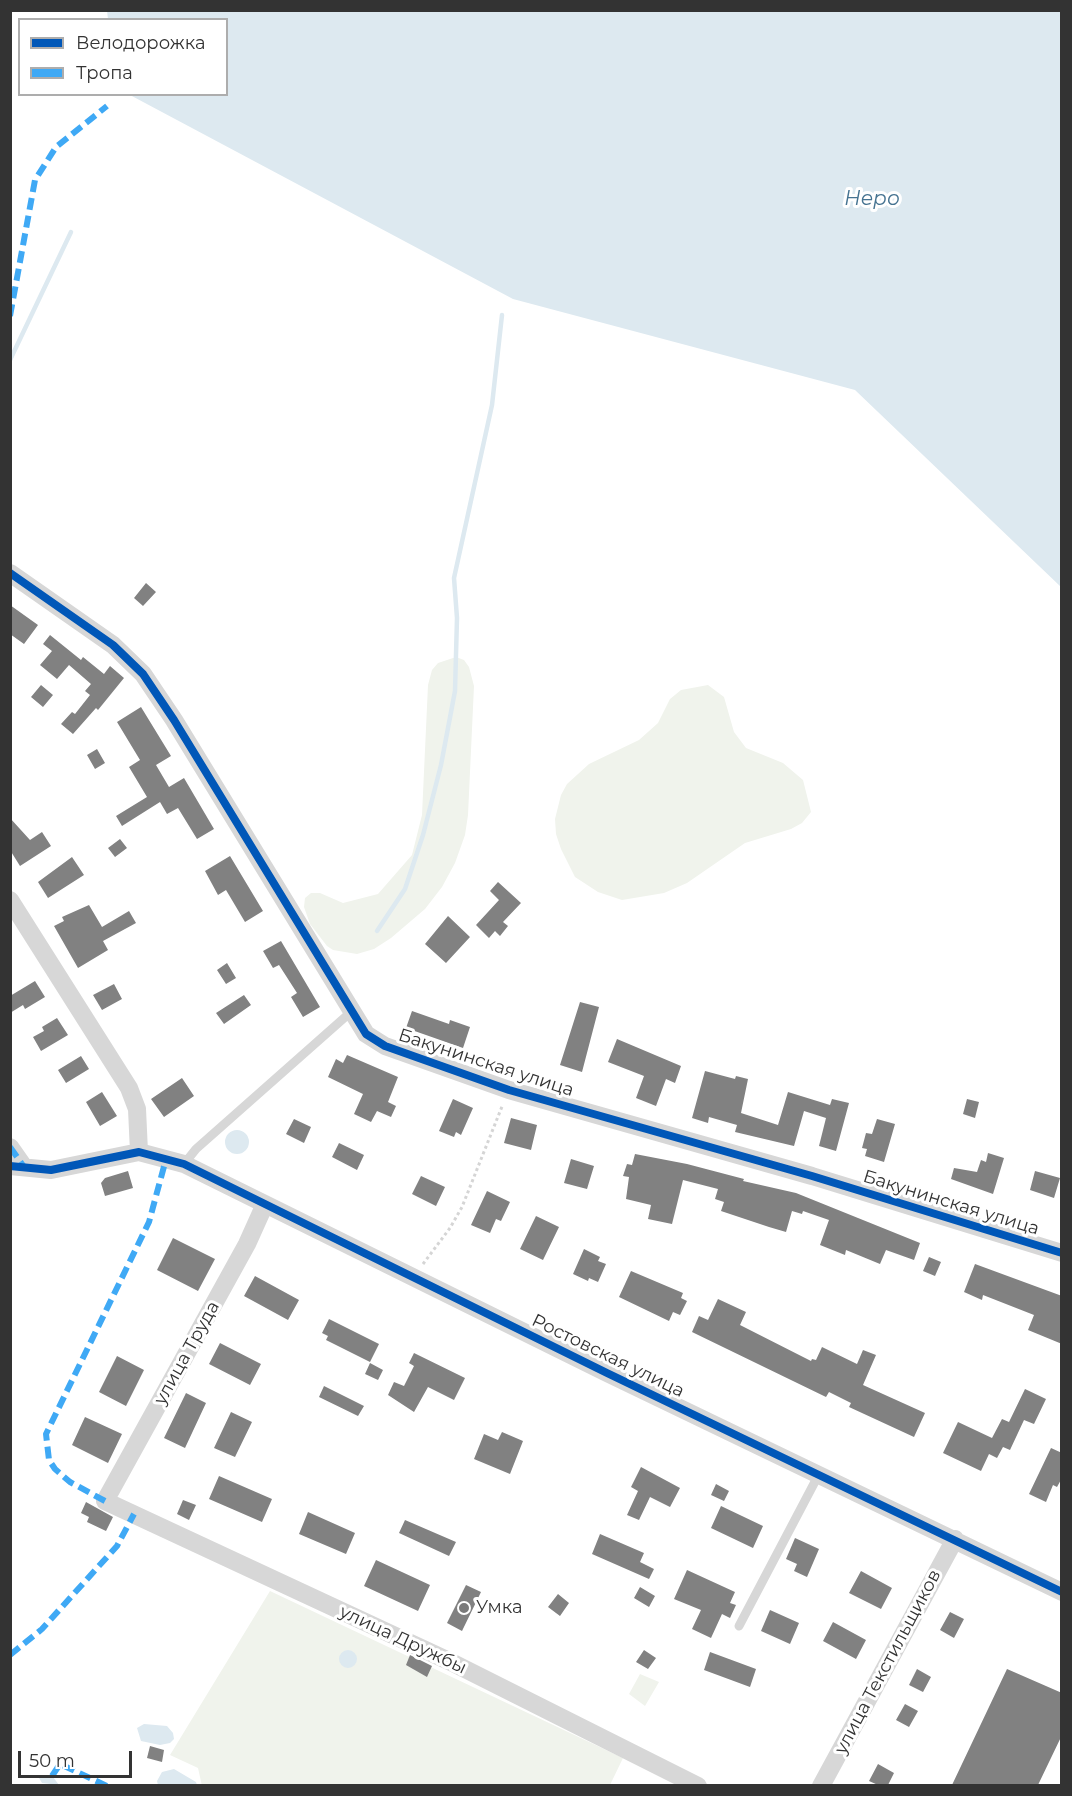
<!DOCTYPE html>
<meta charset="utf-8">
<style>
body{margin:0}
#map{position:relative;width:1072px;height:1796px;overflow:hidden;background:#fff;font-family:Montserrat,sans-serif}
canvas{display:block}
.frame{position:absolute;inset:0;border:12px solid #333;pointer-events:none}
.legend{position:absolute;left:18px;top:18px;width:210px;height:78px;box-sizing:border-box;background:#fff;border:2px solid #adadad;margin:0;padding:8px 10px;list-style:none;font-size:18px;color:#333}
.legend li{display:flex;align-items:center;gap:12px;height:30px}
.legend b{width:30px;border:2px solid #adadad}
.scale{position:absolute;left:18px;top:1751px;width:114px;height:27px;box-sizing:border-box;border:3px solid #333;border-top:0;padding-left:8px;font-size:18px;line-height:21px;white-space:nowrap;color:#333;-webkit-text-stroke:4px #fff;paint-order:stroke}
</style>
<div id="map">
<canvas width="1072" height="1796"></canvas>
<div class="frame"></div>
<ul class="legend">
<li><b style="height:8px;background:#0057b8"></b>Велодорожка</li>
<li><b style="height:8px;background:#3fa9f5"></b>Тропа</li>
</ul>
<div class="scale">50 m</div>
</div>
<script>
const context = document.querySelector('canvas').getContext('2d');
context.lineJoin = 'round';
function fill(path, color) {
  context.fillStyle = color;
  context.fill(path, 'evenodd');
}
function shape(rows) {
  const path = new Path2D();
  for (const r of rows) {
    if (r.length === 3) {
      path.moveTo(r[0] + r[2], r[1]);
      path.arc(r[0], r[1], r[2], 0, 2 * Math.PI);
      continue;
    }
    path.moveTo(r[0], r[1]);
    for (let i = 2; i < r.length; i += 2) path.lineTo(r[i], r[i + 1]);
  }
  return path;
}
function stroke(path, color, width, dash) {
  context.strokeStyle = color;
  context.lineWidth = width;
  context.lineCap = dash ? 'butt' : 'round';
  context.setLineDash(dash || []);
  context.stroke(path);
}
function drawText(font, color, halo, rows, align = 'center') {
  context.font = font + ' Montserrat,sans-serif';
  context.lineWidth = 6;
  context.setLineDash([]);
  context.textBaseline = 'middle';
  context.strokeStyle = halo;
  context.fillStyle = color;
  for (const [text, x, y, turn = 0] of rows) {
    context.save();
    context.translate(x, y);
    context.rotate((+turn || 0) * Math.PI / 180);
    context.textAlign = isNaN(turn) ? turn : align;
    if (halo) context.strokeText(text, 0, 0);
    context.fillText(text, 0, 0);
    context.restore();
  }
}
const green = shape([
 [456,657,464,660,469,667,474,686,468,815,465,835,455,863,442,887,425,909,391,938,374,949,357,954,333,950,327,946,310,924,304,907,305,898,311,893,320,893,343,903,378,894,412,855,422,815,428,685,432,670,438,663],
 [708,685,724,697,734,732,746,748,783,763,803,780,811,812,802,823,791,829,745,843,687,883,664,893,622,900,598,892,575,877,561,849,556,834,555,819,561,795,567,784,589,764,639,740,658,723,670,699,681,690],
 [270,1591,623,1758,610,1785,202,1786,198,1768,170,1755],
 [640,1674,659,1682,645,1706,629,1694]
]);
const water = shape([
 [107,11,1061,11,1061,587,855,390,513,299,130,95,226,94,226,20,108,19],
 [237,1142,12],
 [348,1659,9],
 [144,1724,167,1726,173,1733,174,1739,170,1743,160,1745,141,1741,137,1728],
 [174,1769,196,1782,197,1785,158,1785,157,1781,162,1772],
 [44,1775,53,1777,59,1785,42,1783,39,1778]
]);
const stream = shape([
 [10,360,71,232],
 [377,931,405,889,423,835,441,765,455,691,457,618,454,578,492,405,502,315]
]);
const building = shape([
 [146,583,156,592,143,606,134,598],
 [10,605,38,625,24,644,10,634],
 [50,635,81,660,83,657,104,674,110,666,124,678,98,710,96,708,73,734,61,724,72,712,75,714,90,695,85,691,91,684,69,665,57,679,40,665,52,651,43,644],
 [41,685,53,695,43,707,31,697],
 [141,707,171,756,156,765,169,787,184,778,214,829,197,839,178,808,167,814,160,802,122,826,116,816,147,797,129,767,140,760,117,722],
 [97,749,105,763,95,769,87,755],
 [10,818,30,840,42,832,51,846,20,866,10,850],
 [120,839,127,848,115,857,108,848],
 [230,856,263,911,245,922,226,890,218,895,205,871],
 [72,857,84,875,48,898,38,882],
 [498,882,521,903,503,922,508,926,500,936,495,931,489,938,476,925,499,900,490,891],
 [89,905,102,927,129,911,136,923,103,941,108,950,78,968,54,926,64,921,62,917],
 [448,916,470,937,446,963,425,944],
 [281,941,320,1007,303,1017,291,997,297,993,279,965,273,968,263,951],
 [227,963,236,978,226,984,217,970],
 [35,981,45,997,25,1009,23,1005,10,1013,10,996],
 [114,984,122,999,102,1010,93,995],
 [244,995,251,1005,224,1024,216,1013],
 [580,1002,599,1007,582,1072,560,1065],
 [412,1011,449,1024,450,1020,470,1027,463,1048,406,1028],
 [57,1018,68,1035,41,1051,33,1037,44,1031,42,1027],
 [617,1039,681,1066,675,1083,666,1079,656,1106,636,1098,644,1076,608,1062],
 [347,1055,398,1077,388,1102,396,1106,391,1117,377,1111,371,1122,354,1114,363,1094,328,1077,336,1059,343,1063],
 [81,1056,89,1069,66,1083,58,1070],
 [705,1071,735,1079,736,1076,748,1079,741,1113,778,1125,788,1092,830,1105,832,1099,849,1103,836,1151,819,1146,826,1118,804,1111,794,1146,735,1132,737,1125,709,1117,708,1123,692,1118],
 [182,1078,194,1096,164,1117,151,1099],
 [102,1092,117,1116,100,1126,86,1102],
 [453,1099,473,1108,461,1135,456,1132,454,1137,439,1131],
 [967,1099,979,1102,975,1118,963,1114],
 [511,1118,537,1125,531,1150,504,1143],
 [294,1119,311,1127,304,1143,286,1134],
 [877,1119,895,1124,884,1162,865,1156,867,1149,862,1148,866,1133,872,1134],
 [339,1143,364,1155,357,1170,332,1157],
 [988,1153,1004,1158,993,1194,951,1179,954,1168,977,1172,981,1160,986,1162],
 [635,1154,687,1164,744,1179,743,1181,796,1193,920,1243,914,1260,886,1250,880,1264,846,1250,845,1255,820,1245,829,1220,803,1211,802,1214,792,1211,786,1232,769,1227,721,1211,724,1202,715,1199,718,1189,683,1180,672,1224,648,1219,651,1205,626,1199,629,1177,623,1176,627,1164,632,1165],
 [571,1159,594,1166,587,1189,564,1183],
 [128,1171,133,1188,105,1196,101,1183,105,1178],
 [1035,1171,1060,1178,1054,1198,1030,1190],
 [421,1176,445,1187,436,1206,412,1194],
 [487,1191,510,1202,501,1221,496,1219,490,1233,471,1225],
 [536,1216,559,1227,543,1260,520,1249],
 [173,1238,215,1259,198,1291,157,1270],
 [584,1249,600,1257,598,1261,606,1264,598,1282,589,1278,588,1281,573,1274],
 [929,1257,941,1262,935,1276,923,1271],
 [975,1264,1062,1296,1062,1344,1028,1330,1034,1315,983,1295,982,1300,964,1292],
 [631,1271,683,1293,681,1298,687,1301,680,1315,673,1312,669,1321,619,1297],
 [255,1276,299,1300,288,1320,244,1296],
 [718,1299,746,1312,740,1325,811,1361,812,1359,816,1360,822,1347,857,1364,863,1350,876,1355,863,1385,925,1413,914,1437,849,1407,851,1403,829,1392,826,1397,692,1332,699,1316,708,1320],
 [329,1319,379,1344,370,1362,326,1340,328,1336,322,1333],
 [220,1343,261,1364,250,1385,209,1364],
 [414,1353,465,1378,454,1400,428,1387,414,1412,388,1395,394,1382,404,1386,414,1366,409,1363],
 [117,1356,144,1370,126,1406,99,1392],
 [370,1363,383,1370,378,1380,365,1374],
 [324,1386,364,1406,358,1416,319,1397],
 [1025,1389,1046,1399,1034,1424,1024,1420,1010,1450,1003,1447,997,1458,989,1454,981,1471,943,1453,958,1422,992,1438,1002,1419,1009,1422],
 [186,1393,206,1403,185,1448,164,1438],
 [231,1412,252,1422,235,1457,214,1448],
 [85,1417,122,1434,108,1463,72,1445],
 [502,1432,523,1441,510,1474,474,1459,484,1434,498,1440],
 [1051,1448,1062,1453,1062,1478,1057,1487,1053,1485,1046,1502,1029,1494],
 [641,1467,680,1488,670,1507,650,1497,639,1520,627,1515,638,1491,631,1487],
 [219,1476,272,1499,262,1522,209,1499],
 [716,1484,729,1491,724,1501,711,1495],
 [183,1500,196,1505,189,1520,177,1514],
 [86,1502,113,1517,106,1531,87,1522,89,1517,81,1513],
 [721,1506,763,1526,753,1548,711,1528],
 [308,1512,355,1533,346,1554,299,1534],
 [405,1520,456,1542,449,1556,399,1533],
 [600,1534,644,1553,640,1562,654,1569,649,1579,592,1554],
 [795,1538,819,1549,807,1577,794,1571,797,1564,786,1559],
 [376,1560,430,1585,418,1611,364,1586],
 [687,1570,735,1592,730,1603,736,1605,730,1618,722,1614,711,1638,692,1629,701,1610,674,1599],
 [861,1571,892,1588,881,1609,849,1593],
 [466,1585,481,1592,462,1631,447,1623],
 [640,1587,655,1596,649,1607,634,1598],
 [558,1594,569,1603,560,1616,548,1607],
 [770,1610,799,1623,790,1644,761,1631],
 [950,1612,964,1619,954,1638,940,1630],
 [833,1622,866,1640,856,1659,823,1641],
 [644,1650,656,1658,648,1669,636,1662],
 [710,1652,756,1669,750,1687,704,1670],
 [410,1655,432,1666,427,1677,406,1665],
 [917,1669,931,1677,923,1692,909,1685],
 [1007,1669,1062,1693,1062,1735,1038,1785,952,1785],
 [905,1704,918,1711,909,1727,896,1720],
 [150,1746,164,1750,162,1762,147,1758],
 [878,1764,894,1773,888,1785,878,1785,869,1781]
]);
const path = shape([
 [423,1264,450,1228,462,1207,503,1104]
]);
const lane = shape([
 [184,1164,196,1149,352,1011],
 [739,1626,819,1474]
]);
const street = shape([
 [10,573,113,645,143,674,174,720,366,1034,385,1046,509,1090,812,1176,1062,1253],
 [10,900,129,1088,137,1109,139,1152],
 [10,1147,24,1167],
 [10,1166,51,1170,139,1152,184,1164,607,1373,1062,1592],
 [265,1204,247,1244,105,1501,451,1662,698,1786],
 [821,1786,955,1539]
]);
const quiet = shape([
 [10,316,35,180,56,147,107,106],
 [10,1147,24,1167],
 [105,1501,70,1482,55,1469,49,1460,46,1434,149,1222,166,1159],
 [10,1655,42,1629,117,1546,134,1514],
 [52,1776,60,1764,107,1786]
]);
const cycleway = shape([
 [10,573,113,645,143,674,174,720,366,1034,385,1046,509,1090,812,1176,1062,1253],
 [10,1166,51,1170,139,1152,184,1164,607,1373,1062,1592]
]);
const markers = [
 [464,1608,6,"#7a7a7a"]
];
const streetNames = [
 ["Бакунинская улица",486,1063,18],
 ["Бакунинская улица",951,1203,17],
 ["улица Труда",187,1353,-61],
 ["Ростовская улица",608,1356,26],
 ["улица Дружбы",403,1640,25],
 ["улица Текстильщиков",888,1662,-62]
];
const poiNames = [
 ["Умка",476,1608]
];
const waterNames = [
 ["Неро",872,199]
];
fill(green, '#f0f3ec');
fill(water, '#dde9f0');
stroke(stream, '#dde9f0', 4.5);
fill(building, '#818181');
stroke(path, '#d5d5d5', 3, [3, 3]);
stroke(lane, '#d7d7d7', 9);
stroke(street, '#d7d7d7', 18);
stroke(quiet, '#3fa9f5', 6, [12, 6]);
stroke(cycleway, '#0057b8', 8);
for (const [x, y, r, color] of markers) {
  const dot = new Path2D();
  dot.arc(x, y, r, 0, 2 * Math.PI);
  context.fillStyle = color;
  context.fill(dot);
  stroke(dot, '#fff', 2);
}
drawText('18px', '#333', '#fff', streetNames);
drawText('18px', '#333', '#fff', poiNames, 'left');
drawText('italic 20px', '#457391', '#fff', waterNames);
</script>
